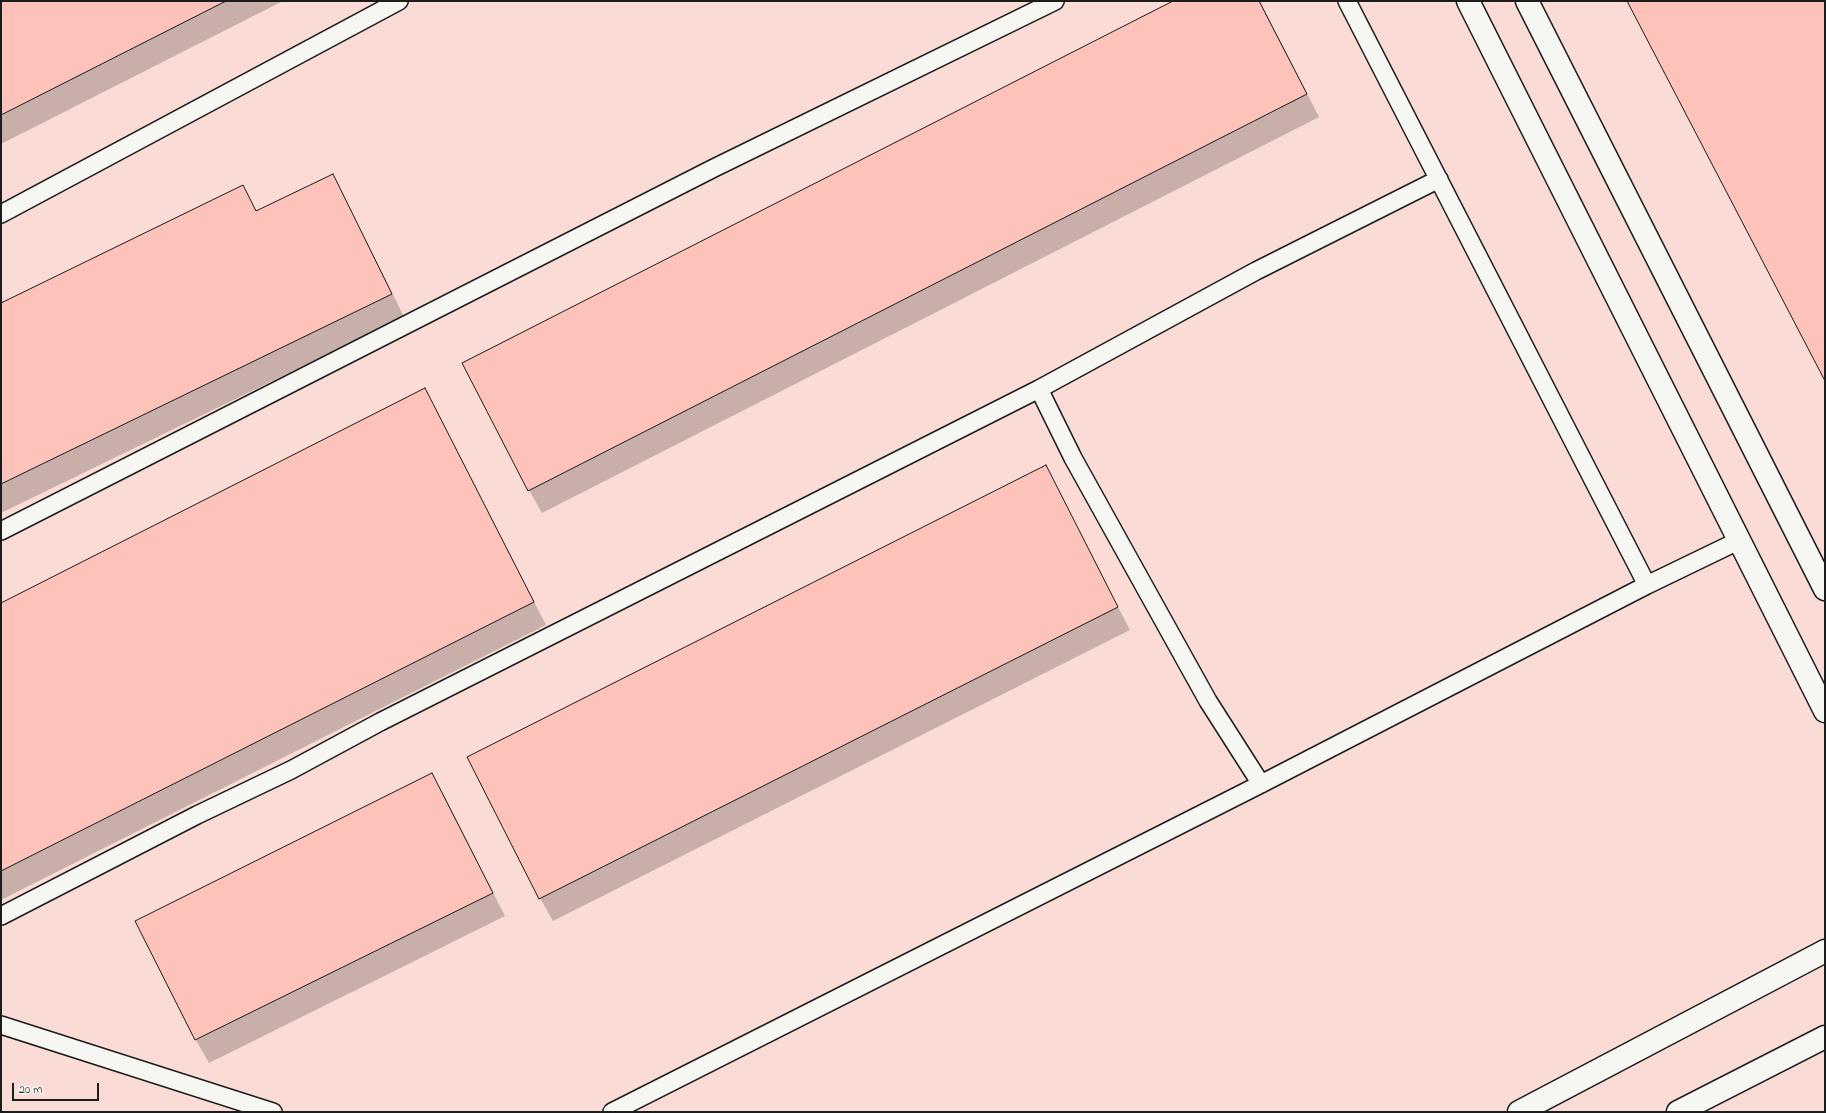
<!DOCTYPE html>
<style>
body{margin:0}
#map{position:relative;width:1826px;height:1113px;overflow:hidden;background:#f8e6e1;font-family:"Indie Flower",sans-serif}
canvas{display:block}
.frame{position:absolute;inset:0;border:2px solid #1c1c1c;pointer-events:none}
.scale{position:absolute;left:12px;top:1083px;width:87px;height:18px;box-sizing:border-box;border:2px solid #1c1c1c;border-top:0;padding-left:5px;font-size:12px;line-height:14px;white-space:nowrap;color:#1c1c1c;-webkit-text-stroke:3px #f6f6f2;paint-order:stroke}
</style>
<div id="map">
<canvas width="1826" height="1113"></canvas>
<div class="frame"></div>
<div class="scale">20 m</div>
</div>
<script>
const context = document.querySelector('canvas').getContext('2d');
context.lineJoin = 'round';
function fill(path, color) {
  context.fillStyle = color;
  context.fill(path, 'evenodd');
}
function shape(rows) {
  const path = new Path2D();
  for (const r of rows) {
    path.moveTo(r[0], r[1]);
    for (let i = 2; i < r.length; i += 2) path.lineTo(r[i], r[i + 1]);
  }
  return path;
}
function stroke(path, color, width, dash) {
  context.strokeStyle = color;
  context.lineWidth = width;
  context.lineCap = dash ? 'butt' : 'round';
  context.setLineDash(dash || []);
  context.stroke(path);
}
const built = shape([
 [1,1,1825,1,1825,1112,1,1112]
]);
const shadow = shape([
 [1,1,283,1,1,144],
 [1176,1,1260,1,1319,117,542,513,529,490],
 [332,175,345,198,404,317,1,513,1,304,243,186,257,212],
 [437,412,546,625,1,900,1,604],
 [1045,466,1130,630,553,921,540,898],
 [432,774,445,797,505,916,209,1063,196,1040,136,921]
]);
const building = shape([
 [1,1,226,1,1,115,1,1],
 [1173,1,1259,1,1307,94,528,491,462,363,1173,1],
 [1627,1,1825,1,1825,381,1627,1],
 [333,174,392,294,1,484,1,303,243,185,256,211,333,174],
 [425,388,534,602,1,871,1,603,425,388],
 [1046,465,1118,607,539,899,467,757,1046,465],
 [432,773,493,893,195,1040,135,921,432,773]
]);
const service = shape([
 [1347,1,1647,585],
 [1,214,399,1],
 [1039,389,1073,458,1208,701,1261,784],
 [1,531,714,168,1055,1],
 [1,916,197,815,291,770,380,722,1039,389,1256,271,1439,179],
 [1,1025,273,1112],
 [612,1112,1261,784,1647,585,1738,541]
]);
const minor = shape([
 [1468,1,1825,711],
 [1527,1,1825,589],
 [1519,1112,1825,951],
 [1678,1112,1825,1037]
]);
fill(built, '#fadbd5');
fill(shadow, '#0003');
fill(building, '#fdc2ba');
stroke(building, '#1c1c1c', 1);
stroke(service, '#1c1c1c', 20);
stroke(minor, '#1c1c1c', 25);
stroke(service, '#f6f6f2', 17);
stroke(minor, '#f6f6f2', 22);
</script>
